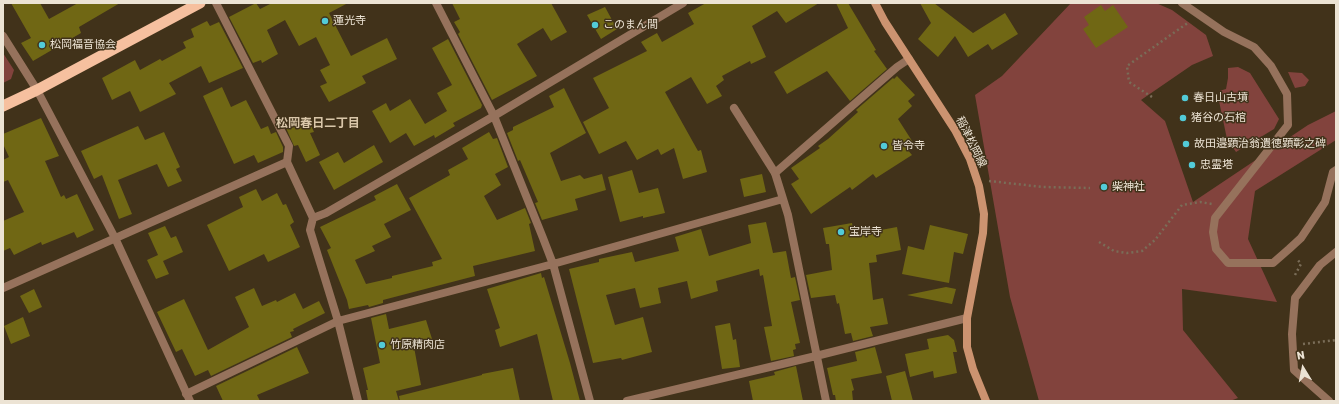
<!DOCTYPE html>
<meta charset="utf-8">
<style>
body{margin:0}
#map{position:relative;width:1339px;height:404px;overflow:hidden;background:#41321a;font-family:Rubik,sans-serif}
canvas{display:block}
.frame{position:absolute;inset:0;border:4px solid #ece3d4;pointer-events:none}
.north{position:absolute;left:1283px;top:348px;width:40px;height:40px;-webkit-text-stroke:3px #41321a;paint-order:stroke;rotate:350deg;font-size:11px;font-weight:700;line-height:16px;text-align:center;color:#ece3d4}
.north::after{content:'';display:block;margin:auto;width:14px;height:18px;background:#ece3d4;clip-path:polygon(50% 0,100% 100%,50% 72%,0 100%)}
</style>
<div id="map">
<canvas width="1339" height="404"></canvas>
<div class="frame"></div>
<div class="north">N</div>
</div>
<script>
const context = document.querySelector('canvas').getContext('2d');
context.lineJoin = 'round';
function fill(path, color) {
  context.fillStyle = color;
  context.fill(path, 'evenodd');
}
function shape(rows) {
  const path = new Path2D();
  for (const r of rows) {
    path.moveTo(r[0], r[1]);
    for (let i = 2; i < r.length; i += 2) path.lineTo(r[i], r[i + 1]);
  }
  return path;
}
function stroke(path, color, width, dash) {
  context.strokeStyle = color;
  context.lineWidth = width;
  context.lineCap = dash ? 'butt' : 'round';
  context.setLineDash(dash || []);
  context.stroke(path);
}
function drawText(font, color, halo, rows, align = 'center') {
  context.font = font + ' Rubik,"Noto Sans JP",sans-serif';
  context.lineWidth = 3;
  context.setLineDash([]);
  context.textBaseline = 'middle';
  context.strokeStyle = halo;
  context.fillStyle = color;
  for (const [text, x, y, turn = 0] of rows) {
    context.save();
    context.translate(x, y);
    context.rotate((+turn || 0) * Math.PI / 180);
    context.textAlign = isNaN(turn) ? turn : align;
    if (halo) context.strokeText(text, 0, 0);
    context.fillText(text, 0, 0);
    context.restore();
  }
}
const green = shape([
 [1071,3,1156,3,1172,10,1206,35,1213,56,1192,65,1141,100,1165,121,1193,202,1308,125,1336,111,1336,140,1255,191,1248,239,1277,302,1182,289,1183,330,1238,398,1230,401,1039,401,1010,297,975,95,1002,76],
 [3,53,14,70,11,79,3,83],
 [1238,67,1250,73,1279,119,1274,129,1236,152,1227,139,1219,101,1219,91,1226,89,1228,78,1228,68],
 [1288,72,1302,73,1309,80,1305,86,1295,88]
]);
const building = shape([
 [11,3,40,3,49,19,78,3,120,3,79,27,81,33,33,61,21,43,31,38],
 [256,3,260,9,272,3,348,3,329,13,351,56,387,38,397,59,362,76,366,83,329,102,320,86,327,83,320,70,330,65,316,37,299,46,285,20,267,30,278,54,262,63,261,60,253,63,229,17],
 [452,3,551,3,567,32,551,41,543,28,517,44,537,76,492,100,458,34,460,32,454,22,460,19],
 [706,3,819,3,786,23,777,11,752,26,766,57,751,64,750,61,722,76,724,80,716,86,722,96,707,104,691,77,665,92,698,151,701,150,707,172,683,179,674,148,661,155,658,149,637,160,626,141,599,154,583,122,609,108,593,78,647,51,641,42,657,33,662,42,694,24,688,13],
 [836,3,848,3,876,50,874,51,887,69,850,101,827,71,787,94,774,72,848,28],
 [920,3,934,3,973,33,1005,13,1018,34,992,50,988,44,968,57,955,36,938,57,918,39,931,23],
 [1101,5,1105,11,1113,5,1128,27,1096,48,1083,29,1089,25,1084,17],
 [605,7,617,29,601,39,587,15],
 [207,21,210,26,219,22,243,68,209,83,201,66,169,83,176,94,140,112,130,91,112,100,102,78,135,60,140,70,160,59,162,61,186,48,183,42,194,37,191,29],
 [448,39,482,105,481,108,453,123,455,126,435,138,434,135,414,146,406,133,390,143,372,111,386,103,390,111,410,99,425,124,447,111,437,93,452,85,432,48],
 [897,76,915,95,908,101,912,106,898,119,914,144,907,149,912,155,876,178,873,174,852,190,850,187,811,214,791,184,799,179,791,168,820,148,818,146,828,139,858,112,856,110,893,78,894,79],
 [222,87,231,107,246,100,261,129,268,126,271,134,276,132,283,147,283,152,258,163,254,155,234,164,203,96],
 [564,88,586,133,550,153,561,181,580,175,584,179,602,174,606,190,575,199,578,210,542,220,535,203,538,202,520,160,518,161,507,133,513,130,513,127,554,107,549,96],
 [41,118,59,156,45,161,61,197,64,195,66,199,77,194,94,230,77,238,74,232,42,245,41,242,14,255,10,248,3,251,3,221,24,212,8,180,3,182,3,160,9,157,3,144,3,134],
 [308,118,314,132,310,133,320,155,306,162,298,145,294,146,286,128],
 [138,126,145,140,164,132,180,167,176,169,182,181,168,187,157,164,118,180,132,214,119,219,102,175,94,179,81,151],
 [489,132,493,139,497,138,508,167,495,174,501,185,484,196,497,220,525,208,531,223,529,224,535,251,473,266,475,276,383,300,383,303,369,307,368,305,349,309,347,300,327,250,331,248,320,227,376,200,374,196,397,184,411,210,384,224,391,237,372,246,375,251,355,260,366,284,392,278,392,276,433,266,432,262,442,259,409,198,450,175,448,170,468,159,462,148],
 [374,145,383,162,334,190,319,162,338,152,344,163],
 [632,170,639,193,658,188,665,213,643,218,643,216,620,222,608,177],
 [762,174,766,192,744,197,740,179],
 [256,189,262,201,277,193,283,205,286,204,294,222,290,225,300,247,268,262,264,254,229,271,207,225,243,207,239,197],
 [766,222,773,253,786,251,791,278,795,277,800,300,791,302,800,343,795,344,796,349,793,350,794,356,771,361,764,327,772,326,763,275,760,276,759,269,716,281,718,291,691,299,687,281,658,288,661,303,640,308,635,288,606,295,615,325,643,317,652,352,622,360,621,358,593,363,569,269,599,262,599,259,632,252,635,262,679,251,675,237,701,229,709,256,751,243,748,225],
 [852,223,854,235,897,227,901,250,876,255,877,262,869,263,873,300,883,298,888,324,870,327,873,336,853,341,851,333,845,334,839,303,837,304,835,295,811,298,806,275,832,270,829,244,826,244,823,228],
 [930,225,968,234,963,254,954,252,949,283,902,274,908,246,924,250],
 [165,226,171,238,176,236,183,252,163,261,169,274,156,279,147,260,158,255,148,233],
 [541,273,542,278,544,277,570,363,580,401,553,401,537,334,500,347,495,330,500,328,487,289],
 [946,287,956,289,952,304,907,295],
 [254,288,262,306,276,300,277,302,295,293,303,309,319,301,325,313,293,329,294,331,290,332,292,337,211,376,208,370,195,376,182,349,176,352,157,312,184,299,208,350,249,327,235,297],
 [34,289,42,307,29,313,20,296],
 [386,314,389,329,426,320,433,342,414,347,421,385,396,391,399,401,368,401,366,390,368,390,363,368,380,363,371,318],
 [23,317,30,336,11,344,4,326],
 [730,323,733,340,736,339,740,367,722,369,715,326],
 [948,335,954,340,957,352,953,352,957,373,934,378,933,371,910,377,905,354,929,349,927,339],
 [297,347,309,373,257,395,260,401,223,401,216,386],
 [875,347,882,373,851,379,854,390,852,391,853,401,836,401,835,395,833,395,827,368,857,361,855,352],
 [796,366,803,401,753,401,749,381,775,375,774,372],
 [513,368,520,401,400,401,399,396,482,375,482,374],
 [905,371,913,401,892,401,886,376]
]);
const path = shape([
 [1152,97,1129,82,1127,66,1189,22],
 [989,181,1043,187,1090,188],
 [1099,242,1114,251,1127,253,1142,251,1155,240,1182,205,1200,202,1212,204],
 [1295,275,1301,264,1297,259],
 [1303,344,1336,340]
]);
const service = shape([
 [216,3,289,146,287,162],
 [3,36,37,90],
 [734,108,775,173,897,67,909,59]
]);
const minor = shape([
 [436,3,494,116,543,238,553,264,590,401],
 [1182,3,1224,32,1254,47,1271,66,1287,94,1288,125,1215,218,1213,232,1216,249,1228,263,1273,263,1289,249,1301,238,1325,202,1333,172,1336,170],
 [37,90,115,238,190,401],
 [775,173,788,215,826,401],
 [313,218,326,213,494,116,683,3],
 [3,288,287,162,313,218,310,230,338,321,358,401],
 [186,394,338,321,553,264,783,199],
 [627,401,816,356,967,318],
 [1329,401,1294,370,1292,334,1295,298,1320,265,1336,252]
]);
const secondary = shape([
 [875,3,885,22,955,130,970,159,979,186,984,214,983,233,967,318,967,347,973,369,986,401]
]);
const trunk = shape([
 [3,106,37,90,200,3]
]);
const markers = [
 [325,21,4,"#52cbd8"],
 [595,25,4,"#52cbd8"],
 [42,45,4,"#52cbd8"],
 [1185,98,4,"#52cbd8"],
 [1183,118,4,"#52cbd8"],
 [1186,144,4,"#52cbd8"],
 [884,146,4,"#52cbd8"],
 [1192,165,4,"#52cbd8"],
 [1104,187,4,"#52cbd8"],
 [841,232,4,"#52cbd8"],
 [382,345,4,"#52cbd8"]
];
const poiNames = [
 ["蓮光寺",333,21],
 ["このまん間",603,25],
 ["松岡福音協会",50,45],
 ["春日山古墳",1193,98],
 ["猪谷の石棺",1191,118],
 ["故田邉顕治翁遺徳顕彰之碑",1194,144],
 ["皆令寺",892,146],
 ["忠霊塔",1200,165],
 ["柴神社",1112,187],
 ["宝岸寺",849,232],
 ["竹原精肉店",390,345]
];
const streetNames = [
 ["稲津松岡線",971,142,64]
];
const neighbourhoodNames = [
 ["松岡春日二丁目",318,124]
];
fill(green, '#82433d');
fill(building, '#706714');
stroke(path, '#7a6d58', 2.5, [2, 3]);
stroke(service, '#96725c', 8);
stroke(minor, '#96725c', 8);
stroke(secondary, '#cc9370', 8);
stroke(trunk, '#f6c09f', 11);
for (const [x, y, r, color] of markers) {
  const dot = new Path2D();
  dot.arc(x, y, r, 0, 2 * Math.PI);
  context.fillStyle = color;
  context.fill(dot);
  stroke(dot, '#41321a', 1.5);
}
drawText('11px', '#ece3d4', '#41321a', poiNames, 'left');
drawText('11px', '#ece3d4', '#41321a', streetNames);
drawText('bold 12px', '#d9c6a9', '#41321a', neighbourhoodNames);
</script>
